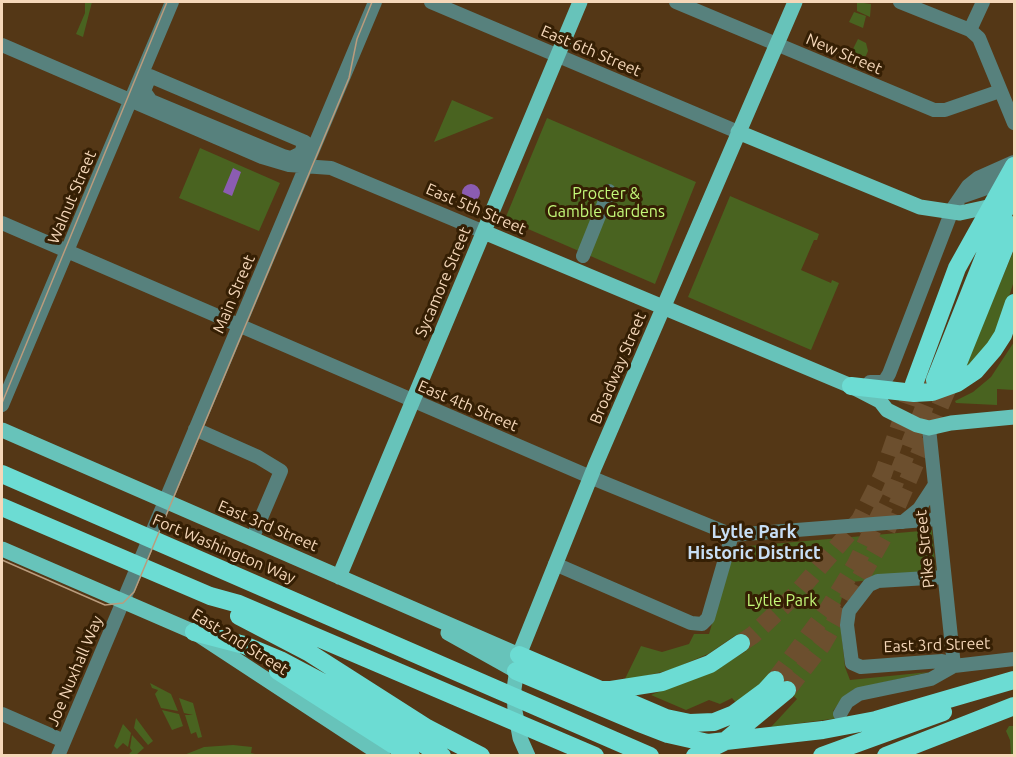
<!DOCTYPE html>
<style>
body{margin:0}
#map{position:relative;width:1016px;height:757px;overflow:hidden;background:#543716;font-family:Ubuntu,sans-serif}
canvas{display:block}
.frame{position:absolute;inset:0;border:3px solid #f5d7b9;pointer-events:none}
</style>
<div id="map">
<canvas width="1016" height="757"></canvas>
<div class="frame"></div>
</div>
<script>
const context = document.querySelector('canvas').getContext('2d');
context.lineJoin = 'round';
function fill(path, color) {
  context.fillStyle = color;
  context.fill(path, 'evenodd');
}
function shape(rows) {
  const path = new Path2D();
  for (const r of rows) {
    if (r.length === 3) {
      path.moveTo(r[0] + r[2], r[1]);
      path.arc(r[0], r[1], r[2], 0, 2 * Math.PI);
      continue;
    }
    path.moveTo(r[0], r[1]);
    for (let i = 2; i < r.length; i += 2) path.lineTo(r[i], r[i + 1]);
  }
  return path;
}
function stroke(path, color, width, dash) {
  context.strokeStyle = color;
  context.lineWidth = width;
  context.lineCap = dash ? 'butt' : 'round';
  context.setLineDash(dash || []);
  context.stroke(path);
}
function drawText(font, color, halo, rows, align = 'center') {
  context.font = font + ' Ubuntu,sans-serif';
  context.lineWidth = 6;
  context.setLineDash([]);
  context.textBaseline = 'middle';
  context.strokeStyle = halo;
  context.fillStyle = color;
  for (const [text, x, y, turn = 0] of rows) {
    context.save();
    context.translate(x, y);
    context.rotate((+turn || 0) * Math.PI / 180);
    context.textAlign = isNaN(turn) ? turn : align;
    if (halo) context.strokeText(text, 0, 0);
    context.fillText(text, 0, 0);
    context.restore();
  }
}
const green = shape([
 [85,2,92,2,83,37,76,34,85,13],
 [857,2,871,4,870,17,857,11],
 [854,12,866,16,863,28,849,22],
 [858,39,866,43,868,51,862,65,856,67,848,59],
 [452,100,494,118,434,142],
 [547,118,696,182,655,284,505,219],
 [200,148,280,183,259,231,179,198],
 [730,196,819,234,817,240,814,240,801,270,831,283,832,280,839,283,811,350,688,297],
 [1014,250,1014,281,996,337,961,376],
 [1014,342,1014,390,997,389,997,405,956,403,955,401,973,392,991,377],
 [932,530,936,574,851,582,842,597,839,609,845,667,850,680,929,672,854,689,842,699,833,711,846,717,771,727,797,699,772,676,737,704,732,698,720,704,709,700,686,710,651,695,722,666,746,651,736,635,708,654,670,670,624,681,641,646,662,652,689,644,694,634,709,634,734,549,737,547],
 [150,683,171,694,178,711,161,708,155,694,158,690,152,688],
 [179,698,193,703,202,737,198,738,196,732,191,734,185,715,193,715,184,713],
 [162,710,179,714,183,726,172,730],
 [136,718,153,741,148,745,134,728],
 [123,724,131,733,128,747,123,743,117,749,114,746],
 [1009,726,1014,726,1014,755,1011,755,1010,740,1006,731],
 [132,735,144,748,136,755,128,755,132,751,130,748],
 [233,745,252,747,251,753,259,755,184,755,204,747]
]);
const water = shape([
 [233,168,241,172,232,196,223,192],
 [471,193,9]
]);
const highwayTunnel = shape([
 [741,643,753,635,797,593,860,520,883,474,914,384],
 [775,680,827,611,856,564,891,492,935,380],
 [787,690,822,645,884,536,952,378]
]);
const minor = shape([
 [431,2,738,132],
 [676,2,934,110,945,110,1000,91],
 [900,2,970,30,979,38,1014,123],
 [970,30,983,2],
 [2,45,262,157,289,165,331,168,484,232],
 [150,76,305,142,301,153,291,158,283,156,151,101,144,91,150,76],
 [964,196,1007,181],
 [2,223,602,482,732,535,938,519],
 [583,256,609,191],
 [870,382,884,382,889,374,953,208,968,186,978,178,1014,162],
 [2,405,172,2],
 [929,428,954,666],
 [195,429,258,457,281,471,252,539],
 [903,522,919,509,934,486],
 [555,564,691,623,702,624,708,618,732,535],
 [944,577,878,581,869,585,849,611,847,625,852,663,861,667,942,661,954,666,1014,659],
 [2,714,64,741],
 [840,714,847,702,859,694,931,679,954,666],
 [58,756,375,2]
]);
const major = shape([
 [738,132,920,207,960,213,997,205],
 [484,232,851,386,880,401,887,410,917,425,929,428,951,423,1014,417],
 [2,430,519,655],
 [2,549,194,632,383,756],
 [339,577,580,2],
 [448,633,516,671],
 [528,756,520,738,515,711,514,689,519,655,595,466,795,2]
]);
const highway = shape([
 [952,378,1014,225],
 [935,380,992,237,1014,191],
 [914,384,957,268,1014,166],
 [851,386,914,393,932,392,957,383,975,371,994,349,1003,335,1014,303],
 [2,474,650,756],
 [2,507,210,596,239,604,595,756],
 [239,616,308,652,427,728,481,756],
 [194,632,244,645,280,660,348,696,442,756],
 [519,655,666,718,690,723,714,722,734,714,765,691,775,680],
 [278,671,411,756],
 [516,671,637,722,668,734,708,743,823,730,876,720,1014,680],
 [571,690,611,690,662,682,710,664,741,643],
 [695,756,724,742,787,690],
 [822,756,943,712],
 [886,756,1014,706]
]);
const tram = shape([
 [2,403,167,2],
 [2,560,105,605,123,603,134,592,349,78,357,39,372,2]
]);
const streetNames = [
 ["East 6th Street",591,51,23],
 ["New Street",844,54,23],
 ["Walnut Street",72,197,-67],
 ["East 5th Street",476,209,23],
 ["Sycamore Street",443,282,-67],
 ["Main Street",234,294,-67],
 ["Broadway Street",618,368,-67],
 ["East 4th Street",468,406,23],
 ["East 3rd Street",268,526,23],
 ["Fort Washington Way",224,549,23],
 ["Pike Street",925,549,-96],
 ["East 2nd Street",240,642,32],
 ["East 3rd Street",937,645,-2],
 ["Joe Nuxhall Way",75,671,-67]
];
const parkNames = [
 ["Procter &",606,194],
 ["Gamble Gardens",606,212],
 ["Lytle Park",782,601]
];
const neighbourhoodNames = [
 ["Lytle Park",754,532],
 ["Historic District",754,553]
];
fill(green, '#496320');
fill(water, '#8b5cb1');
stroke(highwayTunnel, '#6c4f2e', 18, [18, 9]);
stroke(minor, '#57817d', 14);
stroke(major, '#67c3ba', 15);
stroke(highway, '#6cdcd3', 18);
stroke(tram, '#ba9c7d', 1.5);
drawText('16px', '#f5d7b9', '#351f04', streetNames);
drawText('16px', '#c4f979', '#351f04', parkNames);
drawText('bold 18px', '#c7def5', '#351f04', neighbourhoodNames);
</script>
